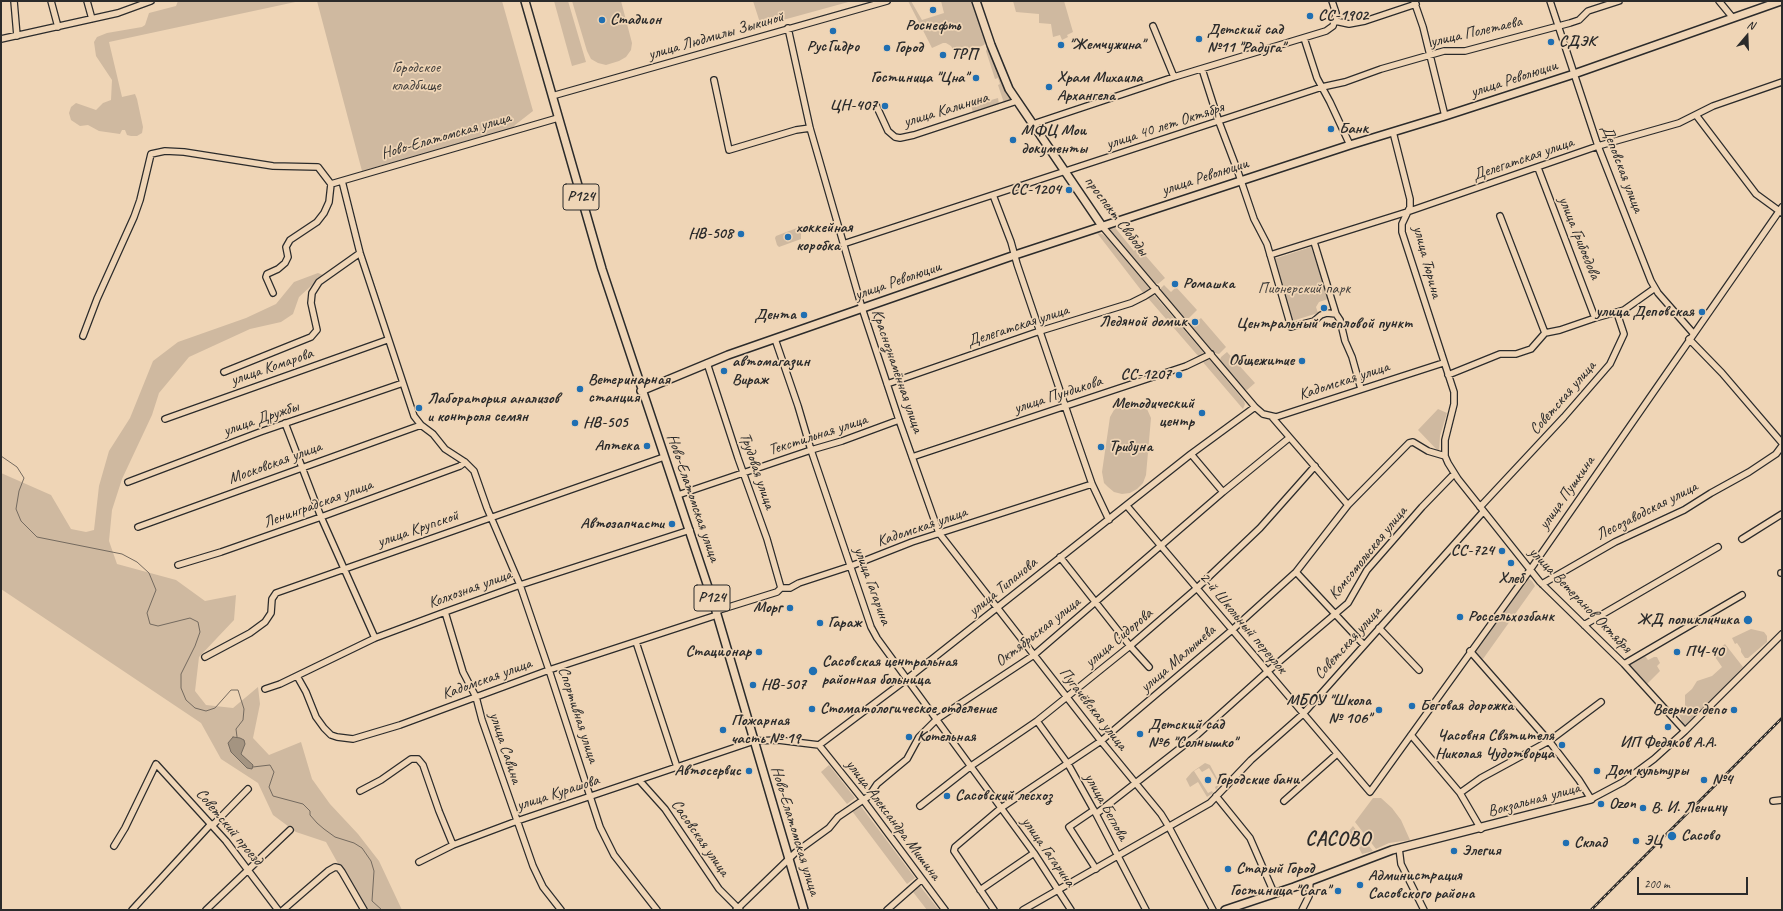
<!DOCTYPE html>
<meta charset="utf-8">
<style>
body{margin:0}
#map{position:relative;width:1783px;height:911px;overflow:hidden;background:#efd5b6;font-family:Caveat,sans-serif}
canvas{display:block}
.frame{position:absolute;inset:0;border:2px solid #2b2b2b;pointer-events:none}
.north{position:absolute;left:1727px;top:16px;width:40px;height:40px;-webkit-text-stroke:3px #efd5b6;paint-order:stroke;rotate:19deg;font-size:11px;font-weight:700;line-height:16px;text-align:center;color:#2b2b2b}
.north::after{content:'';display:block;margin:auto;width:14px;height:18px;background:#2b2b2b;clip-path:polygon(50% 0,100% 100%,50% 72%,0 100%)}
.scale{position:absolute;left:1637px;top:877px;width:111px;height:18px;box-sizing:border-box;border:2px solid #2b2b2b;border-top:0;padding-left:5px;font-size:12px;line-height:14px;white-space:nowrap;color:#2b2b2b;-webkit-text-stroke:3px #efd5b6;paint-order:stroke}
</style>
<div id="map">
<canvas width="1783" height="911"></canvas>
<div class="frame"></div>
<div class="north">N</div>
<div class="scale">200 m</div>
</div>
<script>
const context = document.querySelector('canvas').getContext('2d');
context.lineJoin = 'round';
function fill(path, color) {
  context.fillStyle = color;
  context.fill(path, 'evenodd');
}
function shape(rows) {
  const path = new Path2D();
  for (const r of rows) {
    path.moveTo(r[0], r[1]);
    for (let i = 2; i < r.length; i += 2) path.lineTo(r[i], r[i + 1]);
  }
  return path;
}
function stroke(path, color, width, dash) {
  context.strokeStyle = color;
  context.lineWidth = width;
  context.lineCap = dash ? 'butt' : 'round';
  context.setLineDash(dash || []);
  context.stroke(path);
}
function drawText(font, color, halo, rows, align = 'center') {
  context.font = font + ' Caveat,sans-serif';
  context.lineWidth = 3.5;
  context.setLineDash([]);
  context.textBaseline = 'middle';
  context.strokeStyle = halo;
  context.fillStyle = color;
  for (const [text, x, y, turn = 0] of rows) {
    context.save();
    context.translate(x, y);
    context.rotate((+turn || 0) * Math.PI / 180);
    context.textAlign = isNaN(turn) ? turn : align;
    if (halo) context.strokeText(text, 0, 0);
    context.fillText(text, 0, 0);
    context.restore();
  }
}
const green = shape([
 [178,1,300,1,109,42,122,97,135,94,137,99,143,127,142,133,137,136,131,136,127,135,125,130,122,130,120,134,99,131,88,125,80,126,71,120,69,113,71,107,76,103,96,110,103,103,111,100,112,80,96,56,94,42,97,37,107,33,142,27,145,25,149,13,176,6],
 [317,1,502,1,533,111,515,125,512,129,362,171],
 [554,1,568,1,586,62,572,66],
 [572,1,621,1,632,43,631,50,626,57,619,61,606,65,598,63,591,59,587,51],
 [753,1,852,1,761,26],
 [908,1,911,1,922,20,944,13,941,1,972,1,986,41,984,45,958,56,955,53,951,46,946,43,943,43,932,48],
 [1013,1,1064,1,1073,32,1067,35,1068,37,1062,40,1060,35,1053,37,1051,24,1039,23,1039,14,1016,12],
 [987,49,989,49,999,76,1010,99,1004,103,998,85,1000,84,998,78,995,79,986,51],
 [998,98,999,104,975,113,973,112,971,106],
 [1113,225,1134,251,1138,247,1165,278,1158,284,1155,283,1110,232,1109,228],
 [797,228,801,233,801,239,779,247,777,245,775,238,776,236],
 [1097,233,1102,234,1107,238,1149,288,1148,291,1144,294],
 [1311,247,1328,299,1319,302,1316,307,1318,313,1292,321,1274,259],
 [318,273,323,275,299,297,293,314,281,322,250,329,189,357,159,393,152,415,122,479,112,510,109,541,117,564,176,580,205,601,236,595,234,620,199,657,195,691,206,705,233,708,258,687,260,704,253,738,269,755,301,742,312,779,330,804,358,834,379,861,402,910,364,910,326,842,296,832,273,815,258,783,221,759,201,723,1,589,1,473,51,495,71,529,86,532,94,530,99,486,109,451,130,418,153,361,178,342,246,318,276,304,294,282],
 [1164,285,1171,292,1176,287,1197,310,1189,318,1185,318,1161,291,1161,288],
 [1152,295,1155,296,1203,352,1202,355,1199,357,1147,297],
 [1201,318,1226,347,1219,354,1214,353,1190,324,1192,320,1195,323],
 [1227,352,1255,383,1247,390,1243,389,1220,360,1221,357],
 [1206,359,1210,360,1244,401,1245,404,1243,409,1202,361],
 [1134,402,1141,404,1147,409,1151,418,1146,475,1143,483,1137,489,1130,493,1122,494,1114,492,1108,487,1104,483,1102,472,1110,417,1114,410,1120,405],
 [1438,409,1447,413,1440,436,1439,452,1418,430],
 [1528,578,1532,581,1535,586,1483,659,1481,658,1475,651],
 [1751,629,1764,632,1767,636,1767,642,1748,658,1745,658,1741,652,1741,649,1737,643,1735,644,1732,638],
 [1725,644,1743,667,1687,726,1684,726,1679,715,1685,707,1685,695,1692,689,1697,681,1712,676,1722,667,1713,654,1714,652],
 [1645,656,1648,660,1654,657,1657,657,1660,663,1657,666,1660,671,1647,684,1630,665],
 [1205,763,1210,765,1220,784,1216,790,1215,787,1219,784,1209,768,1202,772,1199,768,1194,771,1208,793,1212,791,1213,793,1207,797,1198,782,1190,787,1186,779,1192,772],
 [829,765,855,798,847,804,821,772],
 [1373,798,1381,798,1392,808,1401,820,1410,840,1389,843,1376,849,1355,822],
 [860,805,915,878,907,884,852,811],
 [1353,826,1373,851,1362,854,1359,848,1361,846,1357,840,1354,841,1348,832],
 [920,886,939,910,927,910,913,892]
]);
const water = shape([
 [233,737,240,738,244,740,245,744,241,754,253,765,252,769,247,768,231,752,228,743,233,737]
]);
const stream = shape([
 [1,456,17,467,24,478,19,491,16,509,21,521,37,537,122,554,137,562,149,573,156,590,147,613,150,624,158,626,190,618,198,622,200,632,195,646,181,674,181,688,186,700,195,708,206,711,215,708,231,690,238,690,244,709,243,720,236,729,237,737],
 [253,767,270,765,274,772,269,787,273,796,303,804,310,811,310,815,317,823,324,829,335,837,354,843,362,848,371,861,374,871,372,901,382,910]
]);
const minor = shape([
 [14,1,17,36],
 [51,1,58,27],
 [87,1,92,19],
 [1414,1,1423,27,1445,116],
 [1550,1,1598,146,1651,281,1658,293,1693,333],
 [1719,1,1733,18],
 [1335,21,1349,24,1365,21,1416,4],
 [1153,26,1174,77],
 [788,28,810,128,862,308,899,420,939,533,1101,741,1161,814,1169,827,1213,910],
 [1304,38,1317,78,1330,102,1350,145],
 [1,39,118,13,151,1],
 [1202,69,1219,122,1238,172,1254,219,1267,244,1291,327,1314,321,1321,315,1327,313,1336,314],
 [714,80,729,150,796,130,810,128],
 [552,96,887,1],
 [876,105,888,131,895,137,900,138,914,135,1017,101],
 [1696,115,1756,194,1782,213],
 [1033,124,1174,77,1326,31,1333,26,1335,19,1336,13,1332,1],
 [1393,132,1410,199,1410,207,1402,224,1402,232,1454,392,1454,404,1445,440,1445,456,1448,463,1458,479,1540,582,1624,664,1685,731],
 [1538,168,1595,318],
 [342,181,360,253,414,416,421,425,433,434,445,449,465,462,474,471,487,508,520,585,549,670,600,827,614,855,657,910],
 [993,195,1011,242,1017,264,1075,435,1092,484,1109,520],
 [1500,216,1545,333],
 [1102,226,1255,407,1263,414,1276,417,1443,363],
 [1314,242,1336,314,1340,320,1345,341,1352,357,1361,389],
 [843,244,1322,87,1345,82,1381,69,1444,51,1465,51,1570,23,1579,20,1588,11,1619,1],
 [1270,255,1407,212,1598,146,1679,123,1713,106,1782,82],
 [273,293,266,277,267,274,278,269,285,263,288,257,286,247,290,240,317,222,324,213,329,202,331,184],
 [83,336,97,299,134,217,140,200,151,154,165,151,184,152,273,166,318,167,331,184,558,118],
 [775,339,798,406,811,450,871,627,877,638,1034,853,1071,910],
 [1689,339,1722,373,1782,443],
 [707,363,738,458,767,539,781,588],
 [224,372,311,337,317,330,311,303,312,293,319,282,360,253],
 [1448,375,1500,354,1516,354,1531,349,1545,333,1560,330,1595,318,1624,310,1655,288],
 [887,384,1040,331,1131,303,1145,296,1156,289],
 [1272,417,1348,505],
 [165,419,387,340],
 [285,423,321,517,375,638],
 [1191,454,1223,492],
 [912,457,1186,366,1211,354],
 [128,482,260,432,403,383],
 [678,495,811,450,842,441,899,420],
 [1127,506,1370,792,1530,570,1782,207],
 [1480,507,1564,417,1610,364,1624,334,1617,313],
 [138,527,421,425],
 [1742,539,1782,514],
 [1060,557,1130,646,1149,667],
 [178,565,221,552,321,517,460,466,465,462],
 [1296,572,1364,645],
 [1781,573,1782,573],
 [1542,584,1615,542,1684,510,1711,493,1749,472,1776,454,1782,446],
 [716,611,777,592,781,588,790,588,799,583,851,566,912,542,1092,484],
 [445,612,463,672,476,697,482,720,533,866,543,887,561,910],
 [1584,625,1718,547],
 [1379,628,1419,670],
 [636,642,677,767],
 [1470,651,1549,741,1579,780,1591,799,1623,782,1654,759,1685,731,1782,634],
 [205,657,250,633,265,622,271,613,272,599,276,593,664,457],
 [1624,664,1742,595],
 [297,676,306,692,316,717,324,728,331,735,337,737,353,739,400,725,549,670,717,615],
 [265,689,280,684,375,638,445,612,520,585,690,530],
 [1037,721,1068,764,1096,814,1146,910],
 [1411,735,1460,793,1481,829],
 [819,745,864,801,945,910],
 [639,780,665,809,719,889,740,910],
 [360,791,381,780,411,759,418,759,423,765,439,811,453,845],
 [1460,793,1481,778,1549,741,1601,702],
 [1216,796,1250,838,1274,893],
 [1284,801,1337,754],
 [1773,801,1782,800],
 [920,806,971,766,1037,721,1130,646,1197,588,1260,528,1315,466],
 [1094,810,1069,827,1096,869],
 [1096,814,1197,735,1267,672,1348,603,1367,570,1422,507,1454,474],
 [212,826,248,789],
 [114,846,125,828,156,764,226,841,278,910],
 [1399,848,1401,864,1424,910],
 [419,862,453,845,517,821,754,741,778,740,819,745,907,679,1191,454,1255,407],
 [980,890,1034,853],
 [132,910,211,824],
 [206,910,290,830],
 [283,910,328,871,335,867,339,868,342,872,364,910],
 [736,910,796,852,829,828,838,817,869,796,877,784,907,759,919,737,937,719,1034,655,1223,492,1289,438],
 [887,910,922,879],
 [994,910,954,851,955,847,1001,808,1101,741,1232,630,1296,572,1348,505,1409,443,1413,442,1428,451,1445,456],
 [1023,910,1210,803,1251,760,1303,714,1483,512],
 [1302,910,1309,896,1310,881]
]);
const major = shape([
 [525,1,602,269,716,611,804,910],
 [976,1,991,45,1009,89,1102,226],
 [641,391,728,355,1015,255,1350,145,1445,116,1574,74,1781,1],
 [1225,910,1294,887,1392,850,1591,799]
]);
const rail = shape([
 [1591,910,1782,718]
]);
const markers = [
 [933,10,4,"#1f6fb2"],
 [1310,16,4,"#1f6fb2"],
 [602,20,4,"#1f6fb2"],
 [833,31,4,"#1f6fb2"],
 [1199,39,4,"#1f6fb2"],
 [1551,42,4,"#1f6fb2"],
 [1061,45,4,"#1f6fb2"],
 [887,48,4,"#1f6fb2"],
 [943,55,4,"#1f6fb2"],
 [976,78,4,"#1f6fb2"],
 [1049,87,4,"#1f6fb2"],
 [885,106,4,"#1f6fb2"],
 [1331,129,4,"#1f6fb2"],
 [1013,140,4,"#1f6fb2"],
 [1069,190,4,"#1f6fb2"],
 [741,234,4,"#1f6fb2"],
 [788,237,4,"#1f6fb2"],
 [1175,284,4,"#1f6fb2"],
 [1324,308,4,"#1f6fb2"],
 [1702,312,4,"#1f6fb2"],
 [804,315,4,"#1f6fb2"],
 [1195,322,4,"#1f6fb2"],
 [1302,361,4,"#1f6fb2"],
 [724,371,4,"#1f6fb2"],
 [1179,375,4,"#1f6fb2"],
 [580,389,4,"#1f6fb2"],
 [419,408,4,"#1f6fb2"],
 [1202,413,4,"#1f6fb2"],
 [575,423,4,"#1f6fb2"],
 [647,446,4,"#1f6fb2"],
 [1101,447,4,"#1f6fb2"],
 [672,524,4,"#1f6fb2"],
 [1502,551,4,"#1f6fb2"],
 [1511,563,4,"#1f6fb2"],
 [790,608,4,"#1f6fb2"],
 [1460,617,4,"#1f6fb2"],
 [1748,620,5,"#1f6fb2"],
 [820,623,4,"#1f6fb2"],
 [759,652,4,"#1f6fb2"],
 [1677,652,4,"#1f6fb2"],
 [813,671,5,"#1f6fb2"],
 [753,685,4,"#1f6fb2"],
 [1412,706,4,"#1f6fb2"],
 [812,709,4,"#1f6fb2"],
 [1379,710,4,"#1f6fb2"],
 [1734,710,4,"#1f6fb2"],
 [1668,727,4,"#1f6fb2"],
 [723,730,4,"#1f6fb2"],
 [1140,734,4,"#1f6fb2"],
 [909,737,4,"#1f6fb2"],
 [1562,745,4,"#1f6fb2"],
 [749,771,4,"#1f6fb2"],
 [1597,771,4,"#1f6fb2"],
 [1208,780,4,"#1f6fb2"],
 [1704,780,4,"#1f6fb2"],
 [947,796,4,"#1f6fb2"],
 [1601,804,4,"#1f6fb2"],
 [1643,808,4,"#1f6fb2"],
 [1672,836,5,"#1f6fb2"],
 [1636,841,4,"#1f6fb2"],
 [1566,843,4,"#1f6fb2"],
 [1454,851,4,"#1f6fb2"],
 [1228,869,4,"#1f6fb2"],
 [1360,885,4,"#1f6fb2"],
 [1338,891,4,"#1f6fb2"]
];
const shields = [
 [581,197,36],
 [712,598,36]
];
const shieldNames = [
 ["Р124",581,197],
 ["Р124",712,598]
];
const poiNames = [
 ["СС-1902",1318,16],
 ["Стадион",610,20],
 ["Роснефть",933,26,"center"],
 ["Детский сад",1207,30],
 ["№11 \"Радуга\"",1207,48],
 ["СДЭК",1559,42],
 ["\"Жемчужина\"",1069,45],
 ["РусГидро",833,47,"center"],
 ["Город",895,48],
 ["ТРП",951,55],
 ["Гостиница \"Цна\"",968,78,"right"],
 ["Храм Михаила",1057,78],
 ["Архангела",1057,96],
 ["ЦН-407",877,106,"right"],
 ["Банк",1339,129],
 ["МФЦ Мои",1021,131],
 ["документы",1021,149],
 ["СС-1204",1061,190,"right"],
 ["хоккейная",796,228],
 ["коробка",796,246],
 ["НВ-508",733,234,"right"],
 ["Ромашка",1183,284],
 ["улица Деповская",1694,312,"right"],
 ["Дента",796,315,"right"],
 ["Ледяной домик",1187,322,"right"],
 ["Центральный тепловой пункт",1324,324,"center"],
 ["Общежитие",1294,361,"right"],
 ["автомагазин",732,362],
 ["Вираж",732,380],
 ["СС-1207",1171,375,"right"],
 ["Ветеринарная",588,380],
 ["станция",588,398],
 ["Лаборатория анализов",427,399],
 ["и контроля семян",427,417],
 ["Методический",1194,404,"right"],
 ["центр",1194,422,"right"],
 ["НВ-505",583,423],
 ["Аптека",639,446,"right"],
 ["Трибуна",1109,447],
 ["Автозапчасти",664,524,"right"],
 ["СС-724",1494,551,"right"],
 ["Хлеб",1511,579,"center"],
 ["Морг",782,608,"right"],
 ["Россельхозбанк",1468,617],
 ["ЖД поликлиника",1739,620,"right"],
 ["Гараж",828,623],
 ["Стационар",751,652,"right"],
 ["ПЧ-40",1685,652],
 ["Сасовская центральная",822,662],
 ["районная больница",822,680],
 ["НВ-507",761,685],
 ["МБОУ \"Школа",1371,701,"right"],
 ["№ 106\"",1371,719,"right"],
 ["Беговая дорожка",1420,706],
 ["Стоматологическое отделение",820,709],
 ["Веерное депо",1726,710,"right"],
 ["Пожарная",731,721],
 ["часть № 19",731,739],
 ["Детский сад",1148,725],
 ["№6 \"Солнышко\"",1148,743],
 ["Часовня Святителя",1554,736,"right"],
 ["Николая Чудотворца",1554,754,"right"],
 ["Котельная",917,737],
 ["ИП Федяков А.А.",1668,743,"center"],
 ["Автосервис",741,771,"right"],
 ["Дом культуры",1605,771],
 ["Городские бани",1216,780],
 ["№4",1712,780],
 ["Сасовский лесхоз",955,796],
 ["Ozon",1609,804],
 ["В. И. Ленину",1651,808],
 ["Сасово",1681,836],
 ["ЭЦ",1644,841],
 ["Склад",1574,843],
 ["Элегия",1462,851],
 ["Старый Город",1236,869],
 ["Администрация",1368,876],
 ["Сасовского района",1368,894],
 ["Гостиница \"Сага\"",1330,891,"right"]
];
const streetNames = [
 ["улица Полетаева",1476,32,-13],
 ["улица Людмилы Зыкиной",716,36,-16],
 ["улица Революции",1514,79,-18],
 ["улица Калинина",946,110,-17],
 ["улица 40 лет Октября",1165,126,-18],
 ["Ново-Елатомская улица",446,136,-16],
 ["Делегатская улица",1523,159,-19],
 ["Деповская улица",1622,169,69],
 ["улица Революции",1205,177,-18],
 ["проспект Свободы",1116,216,53],
 ["улица Грибоедова",1579,238,68],
 ["улица Тюрина",1427,262,75],
 ["улица Революции",898,281,-19],
 ["Делегатская улица",1018,326,-18],
 ["улица Комарова",272,367,-19],
 ["Краснознамённая улица",897,371,71],
 ["Кадомская улица",1344,381,-18],
 ["улица Пундикова",1058,395,-18],
 ["Советская улица",1563,398,-49],
 ["улица Дружбы",261,419,-19],
 ["Текстильная улица",818,435,-18],
 ["Московская улица",275,463,-20],
 ["Трудовая улица",757,471,71],
 ["улица Пушкина",1567,493,-55],
 ["Ново-Елатомская улица",693,498,71],
 ["Ленинградская улица",318,504,-20],
 ["Лесозаводская улица",1647,511,-27],
 ["Кадомская улица",922,527,-19],
 ["улица Крупской",418,529,-19],
 ["Комсомольская улица",1368,553,-51],
 ["улица Гагарина",872,586,70],
 ["улица Типанова",1003,587,-39],
 ["Колхозная улица",470,589,-20],
 ["улица Ветеранов Октября",1580,600,46],
 ["2-й Школьный переулок",1243,623,50],
 ["Октябрьская улица",1038,632,-38],
 ["улица Сидорова",1119,638,-40],
 ["Советская улица",1348,643,-48],
 ["улица Малышева",1178,659,-41],
 ["Кадомская улица",487,679,-20],
 ["Пугачёвская улица",1093,709,52],
 ["Спортивная улица",578,715,72],
 ["улица Савина",505,748,72],
 ["улица Курашова",558,793,-18],
 ["Вокзальная улица",1534,800,-15],
 ["улица Беглова",1106,807,61],
 ["улица Александра Мишина",893,820,53],
 ["Советский проезд",229,827,50],
 ["Ново-Елатомская улица",795,831,73],
 ["Сасовская улица",700,838,55],
 ["улица Гагарина",1048,852,55]
];
const parkNames = [
 ["Городское",416,68],
 ["кладбище",416,86],
 ["Пионерский парк",1304,289]
];
const districtNames = [
 ["САСОВО",1338,840]
];
fill(green, '#cfb9a0');
fill(water, '#a49481');
stroke(water, '#746a5f', 1);
stroke(stream, '#746a5f', 1);
stroke(minor, '#2b2b2b', 8);
stroke(major, '#2b2b2b', 10);
stroke(minor, '#efd5b6', 5.5);
stroke(major, '#efd5b6', 7);
stroke(rail, '#2b2b2b', 2.5);
stroke(rail, '#efd5b6', 1, [3]);
for (const [x, y, r, color] of markers) {
  const dot = new Path2D();
  dot.arc(x, y, r, 0, 2 * Math.PI);
  context.fillStyle = color;
  context.fill(dot);
  stroke(dot, '#efd5b6', 1.5);
}
for (const [x, y, w] of shields) {
  const box = new Path2D();
  box.roundRect(x - w / 2, y - 13, w, 26, 3);
  context.fillStyle = '#efd5b6';
  context.fill(box);
  stroke(box, '#2b2b2b', 1);
}
drawText('bold 15px', '#2b2b2b', null, shieldNames);
drawText('bold 16px', '#2b2b2b', '#efd5b6', poiNames, 'left');
drawText('16px', '#2b2b2b', '#efd5b6', streetNames);
drawText('16px', '#44403d', '#efd5b6', parkNames);
context.letterSpacing = '1px';
drawText('bold 20px', '#2b2b2b', '#efd5b6', districtNames);
context.letterSpacing = '0px';
</script>
